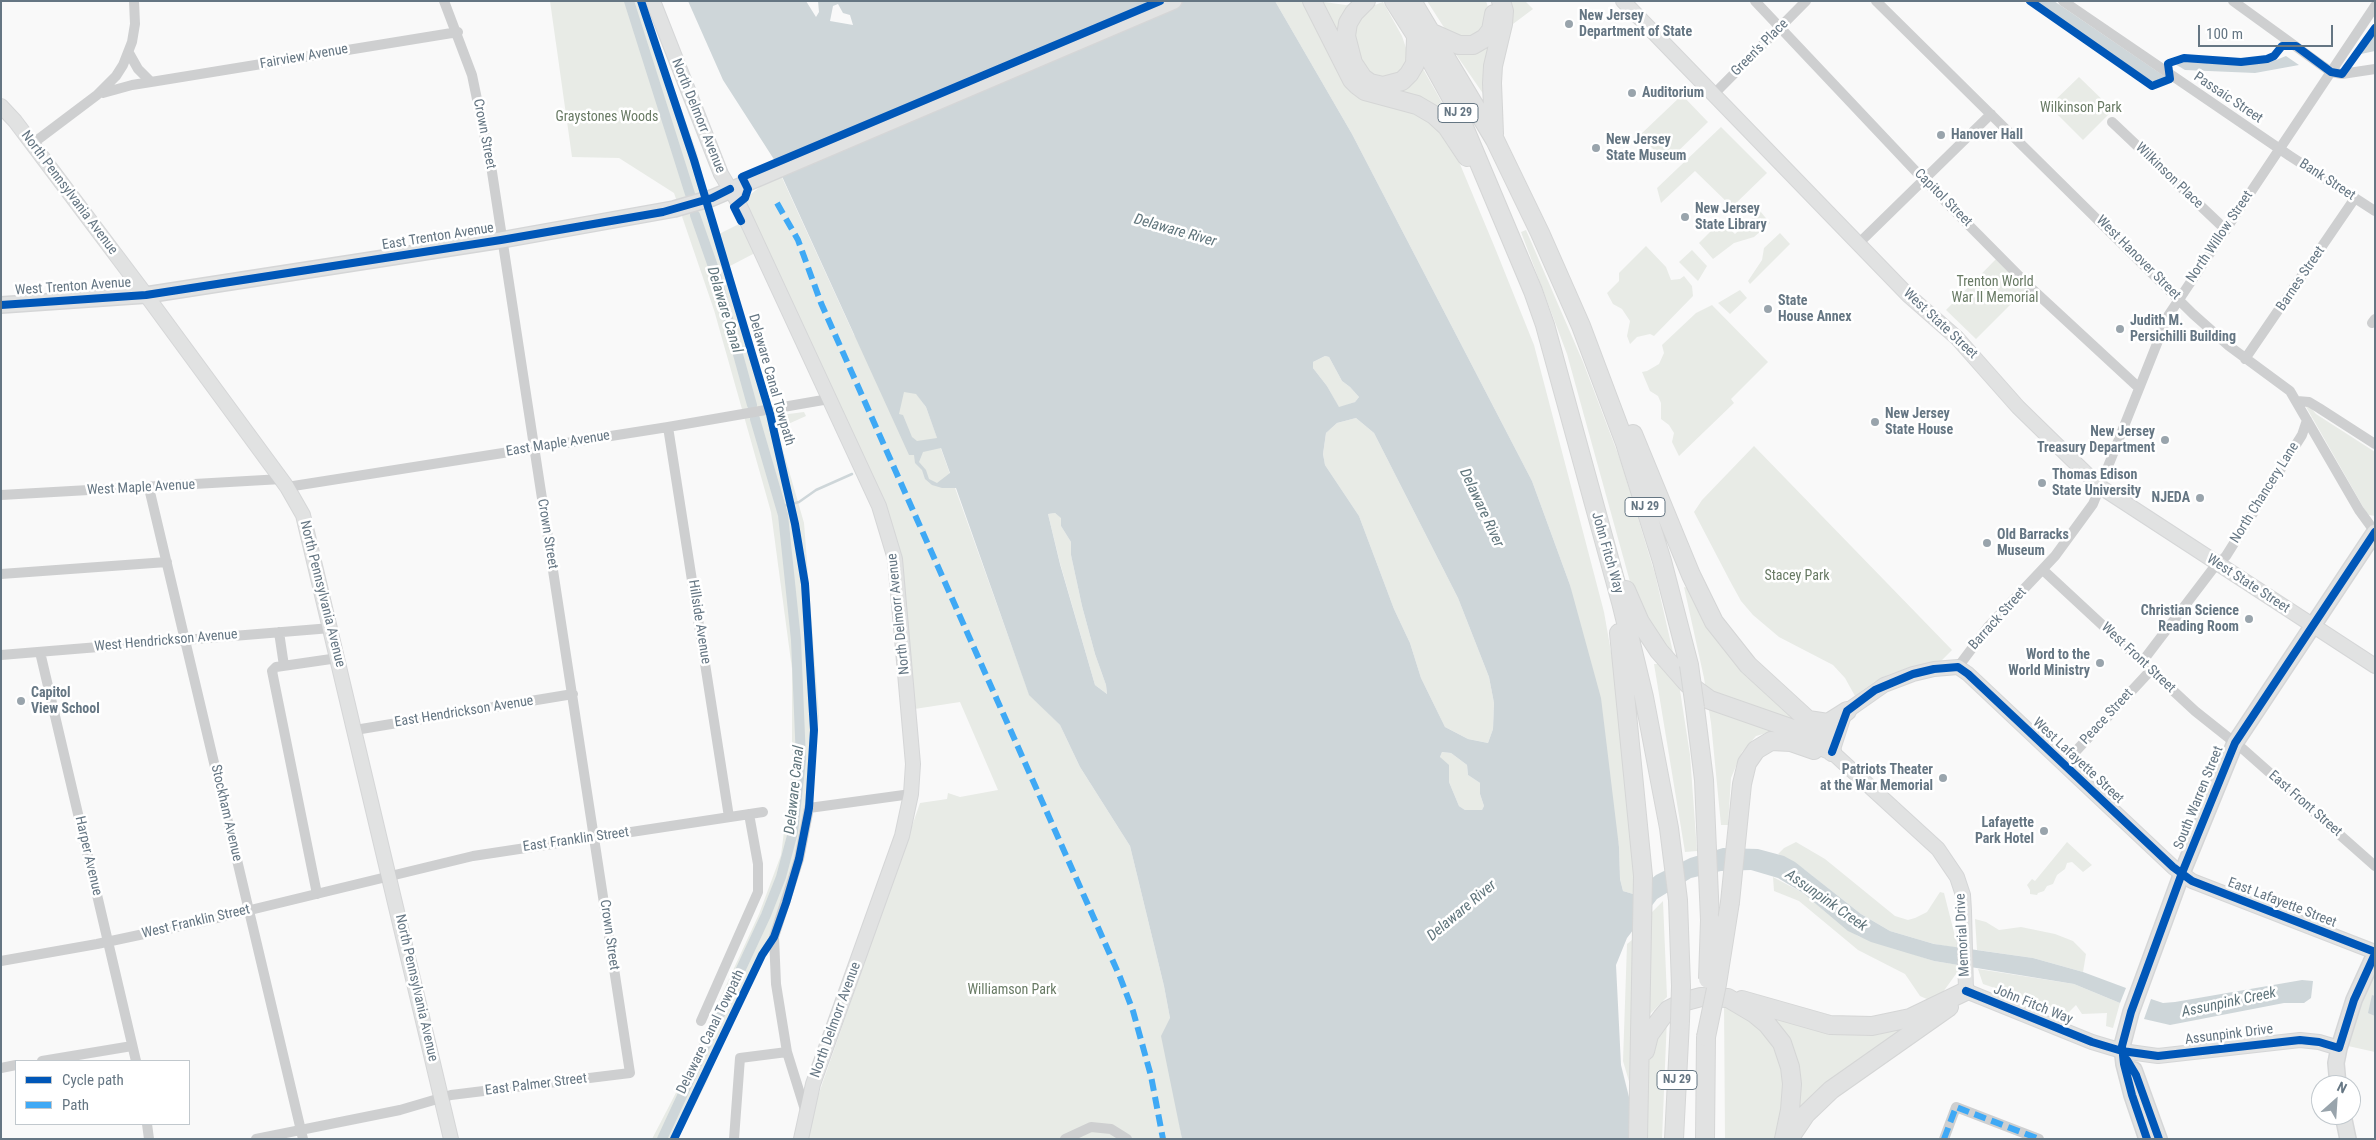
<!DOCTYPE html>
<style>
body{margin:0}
#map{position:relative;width:2376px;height:1140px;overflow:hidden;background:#f9f9f9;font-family:"Roboto Condensed",sans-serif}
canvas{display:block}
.frame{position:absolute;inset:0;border:2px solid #657683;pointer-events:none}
.legend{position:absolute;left:15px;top:1060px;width:175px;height:65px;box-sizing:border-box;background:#fff;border:1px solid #c1c8cd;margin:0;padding:6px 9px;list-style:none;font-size:15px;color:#657683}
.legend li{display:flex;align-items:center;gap:10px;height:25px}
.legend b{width:25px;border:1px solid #c1c8cd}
.north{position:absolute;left:2311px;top:1075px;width:50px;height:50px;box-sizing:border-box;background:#fff;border:1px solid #c1c8cd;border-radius:50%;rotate:26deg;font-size:14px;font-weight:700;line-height:20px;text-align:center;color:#657683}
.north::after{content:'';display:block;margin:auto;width:18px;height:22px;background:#99a4ac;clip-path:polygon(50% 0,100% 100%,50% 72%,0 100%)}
.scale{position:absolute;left:2198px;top:25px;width:135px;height:22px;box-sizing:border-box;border:2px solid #657683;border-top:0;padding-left:6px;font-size:15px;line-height:18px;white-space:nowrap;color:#657683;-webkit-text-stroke:4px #fff;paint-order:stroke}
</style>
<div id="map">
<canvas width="2376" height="1140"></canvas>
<div class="frame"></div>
<ul class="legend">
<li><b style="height:6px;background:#0057b8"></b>Cycle path</li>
<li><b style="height:6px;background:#3fa9f5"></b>Path</li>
</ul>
<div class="north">N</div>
<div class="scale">100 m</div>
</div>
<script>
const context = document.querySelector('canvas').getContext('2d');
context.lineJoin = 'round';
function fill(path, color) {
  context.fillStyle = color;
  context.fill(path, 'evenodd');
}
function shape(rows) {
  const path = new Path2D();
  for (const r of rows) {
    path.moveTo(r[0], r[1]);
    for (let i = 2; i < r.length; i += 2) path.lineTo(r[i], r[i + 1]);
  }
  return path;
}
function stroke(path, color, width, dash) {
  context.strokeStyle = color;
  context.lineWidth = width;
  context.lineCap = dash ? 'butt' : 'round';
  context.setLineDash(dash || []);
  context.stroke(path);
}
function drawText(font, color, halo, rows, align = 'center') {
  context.font = font + ' "Roboto Condensed",sans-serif';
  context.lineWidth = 5;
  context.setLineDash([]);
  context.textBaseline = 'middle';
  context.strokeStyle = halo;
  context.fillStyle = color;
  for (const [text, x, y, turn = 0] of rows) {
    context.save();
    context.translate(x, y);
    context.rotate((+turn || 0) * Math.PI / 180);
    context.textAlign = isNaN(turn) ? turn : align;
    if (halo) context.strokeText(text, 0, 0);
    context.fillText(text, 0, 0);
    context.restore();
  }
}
const green = shape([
 [550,1,643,1,697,153,717,235,741,223,755,253,728,267,773,416,804,412,806,416,777,429,804,523,819,716,809,823,788,901,745,991,707,1081,678,1139,652,1139,681,1083,759,914,781,855,792,769,792,669,771,512,714,310,674,193,619,158,572,157],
 [1275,1,1310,1,1350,83,1432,117,1452,145,1495,248,1534,345,1604,612,1617,686,1636,879,1633,894,1623,891,1620,879,1619,847,1570,585,1532,481,1352,134],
 [1317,1,1346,5,1355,3,1342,44],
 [1427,1,1486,1,1490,13,1479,35,1467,40,1456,38,1445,29],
 [1506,1,1525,1,1533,9,1509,27],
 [1383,2,1402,36,1410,60,1405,70,1383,79,1372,74,1361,62,1352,42,1354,24,1364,9],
 [1494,35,1484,95,1453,50],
 [1422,67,1458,131,1383,90],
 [2079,77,2113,110,2083,140,2049,106],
 [1682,95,1708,122,1666,163,1640,135],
 [1721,127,1767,173,1732,207,1695,171,1661,203,1657,188],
 [779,171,854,335,879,353,905,378,926,407,1029,694,1060,725,1080,767,1130,846,1164,986,1170,1018,1174,1091,1182,1139,803,1139,920,803,947,799,948,793,960,797,998,790,960,702,908,710,896,570,864,476,739,204],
 [1760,211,1770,223,1754,237,1734,243,1713,259,1699,243,1721,221,1735,234],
 [1526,230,1583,362,1621,462,1655,574,1675,661,1651,629,1632,589,1567,354,1521,232],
 [1780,233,1790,244,1750,284,1748,281,1762,260,1764,248],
 [1646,246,1666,267,1671,280,1680,279,1684,276,1692,286,1693,296,1654,336,1650,334,1637,337,1630,344,1627,336,1630,321,1622,309,1613,304,1607,293,1619,281,1619,273],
 [1692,250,1707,266,1698,281,1679,262],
 [1997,258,2027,288,1976,339,1946,310],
 [1740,290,1747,298,1730,314,1718,303],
 [1712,305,1768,362,1731,399,1734,403,1679,456,1672,442,1674,433,1669,425,1661,419,1661,403,1658,396,1650,391,1642,372,1647,371,1659,364,1664,353,1662,345,1696,313],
 [1325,356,1329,357,1342,381,1350,387,1359,397,1355,402,1339,408,1327,386,1313,368,1313,362],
 [2305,405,2311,408,2316,414,2375,452,2375,516,2369,515,2366,512],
 [1356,418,1374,433,1458,598,1489,677,1494,703,1493,729,1488,743,1468,739,1445,727,1421,678,1410,643,1394,609,1359,516,1325,465,1323,454,1326,433,1337,423],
 [1754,446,1952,650,1939,663,1911,667,1890,674,1874,682,1855,696,1845,678,1833,665,1779,637,1753,615,1741,601,1730,581,1694,512,1702,500],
 [1055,513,1062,518,1061,526,1071,542,1071,555,1082,606,1095,654,1106,685,1107,694,1095,685,1060,563,1048,514],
 [1684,587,1688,588,1805,722,1756,736,1742,752,1731,778,1728,825,1721,825,1711,723,1704,678],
 [1654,664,1662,664,1679,684,1690,755,1697,851,1685,852],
 [1442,752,1451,753,1467,765,1468,775,1480,783,1480,794,1484,806,1482,810,1465,810,1459,806,1449,782,1449,771,1440,757],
 [1796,842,1825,859,1895,916,1908,920,1915,918,1927,912,1940,892,1944,893,1958,948,1934,944,1890,931,1861,914,1805,870,1778,854,1784,848],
 [2067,842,2092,865,2083,872,2072,862,2067,863,2065,869,2057,875,2053,884,2047,886,2044,891,2038,893,2037,895,2030,894,2030,890,2027,885,2032,879,2035,881],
 [1773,877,1803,893,1858,936,1934,961,1959,965,1956,974,1943,992,1929,1000,1920,996,1905,974,1858,950,1799,901,1774,891],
 [1663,901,1667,997,1646,1018,1649,915],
 [1975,919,1986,922,1999,930,2021,927,2055,934,2073,941,2086,954,2083,972,2033,958,1977,950],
 [1637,936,1633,1095,1623,1061,1627,944],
 [1978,969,2074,984,2120,1003,2113,1028,2106,1026,2107,1013,2082,1014,2076,1005,2068,1013,1983,984],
 [2375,974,2375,1052,2348,1046,2365,992],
 [1724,1003,1751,1015,1774,1041,1785,1083,1776,1139,1725,1139],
 [1762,1009,1898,1026,1900,1032,1796,1110],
 [1667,1018,1662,1139,1645,1139,1649,1043]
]);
const water = shape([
 [688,1,806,1,816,17,819,12,818,1,1275,1,1352,134,1532,481,1570,585,1601,698,1619,847,1620,879,1623,891,1633,894,1656,875,1690,858,1723,848,1758,849,1784,856,1795,862,1861,914,1890,931,1934,944,2033,958,2083,972,2126,988,2120,1003,2074,984,1934,961,1871,942,1848,931,1803,893,1778,878,1751,870,1721,871,1691,878,1657,899,1627,938,1616,965,1621,1065,1630,1101,1633,1139,1182,1139,1161,1036,1170,1018,1164,986,1130,846,1080,767,1060,725,1029,695,956,488,942,488,932,485,925,479,922,470,915,463,914,455,909,455,775,161,723,80],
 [838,4,843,13,850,15,853,25,830,21,833,6],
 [1325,356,1329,357,1342,381,1350,387,1359,397,1355,402,1339,407,1327,386,1313,368,1313,362],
 [904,392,916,394,926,407,937,438,917,441,912,437,903,415,899,414],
 [1356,418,1374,433,1458,598,1489,677,1494,703,1493,729,1488,743,1468,739,1445,727,1421,678,1410,643,1394,609,1359,516,1325,465,1323,454,1326,433,1337,423],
 [941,448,950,473,937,483,929,479,926,470,919,462,923,452],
 [1055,513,1061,518,1061,526,1071,542,1071,555,1082,606,1095,654,1106,685,1107,694,1095,685,1060,564,1048,514],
 [1442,752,1451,753,1467,765,1468,775,1480,783,1480,794,1484,806,1482,810,1465,810,1459,806,1449,782,1449,765,1440,757],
 [2034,1,2054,1,2167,78,2159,81,2152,81,2137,72],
 [2372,37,2375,37,2375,51,2361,54],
 [2286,56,2299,65,2255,73,2185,70,2175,64,2184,60,2214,64,2250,64,2276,60],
 [2302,980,2313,981,2311,998,2304,1003,2284,1003,2170,1025,2144,1019,2151,999,2163,1003,2175,1002],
 [2372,995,2375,996,2375,1016,2368,1013]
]);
const stream = shape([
 [780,507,799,502,816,490,852,474]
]);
const canal = shape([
 [629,1,690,194],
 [695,215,716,275,752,405],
 [662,1139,766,915,781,877,793,832,801,760,796,640,783,515,755,419]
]);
const street = shape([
 [1755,1,1924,180,2032,289,2138,387],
 [1876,1,2193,314,2229,346,2290,391,2359,510,2375,532],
 [2063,1,2290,156,2375,211],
 [2233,1,2331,72,2342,74,2375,69],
 [129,53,138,69,151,82,458,32],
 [103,93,132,85,151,82],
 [1714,94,1806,1],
 [2112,122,2226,230],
 [32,144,97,95,116,76,123,65,132,42,135,24,134,1],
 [1858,244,1991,114],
 [2372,323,2375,319],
 [2245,359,2355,198],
 [2297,401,2309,402,2319,408,2375,444],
 [668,427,729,817],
 [287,487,668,427,829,399],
 [149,488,303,1139],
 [1,495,282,479],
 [2043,570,2195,711,2244,750,2375,866],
 [1,574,167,562],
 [279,632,284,666],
 [40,652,136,1061],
 [1,655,331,628],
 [2142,662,2212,570,2226,556,2302,435,2307,420],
 [1958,667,1988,627,2055,556,2093,504,2168,316,2375,6],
 [355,730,573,694],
 [2063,765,2151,670],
 [317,894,272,671,276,667,338,658],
 [1,961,97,944,205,921,473,856,763,812],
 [701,1021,758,892,758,864,749,814],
 [42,1061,132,1046],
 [1,1068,16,1065],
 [806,1113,787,1052,776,984,774,937,799,859,809,808,911,794],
 [147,1124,149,1139],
 [256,1139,400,1110,451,1095,630,1073,492,172,472,75,444,1],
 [734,1139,740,1058,787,1052],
 [1065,1139,1091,1127,1111,1129,1127,1139],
 [1944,1139,1956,1107,2039,1139]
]);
const secondary = shape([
 [653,1,721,174,739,204,879,506,895,559,913,764,911,794,902,836,813,1084,801,1139],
 [1623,1,1908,295,1957,338,2018,407,2099,486,2375,666],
 [1,106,15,121,146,295,287,487,303,515,451,1139],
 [2339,1048,2319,1042,2300,1040,2158,1056,2122,1051,2092,1042,1966,991,1964,911,1963,895,1957,877,1938,849,1832,752,1843,718,1847,711,1884,685,1913,674,1934,669,1958,667,1968,674,2173,867,2192,881,2375,952]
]);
const primary = shape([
 [1,305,146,295,501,240,674,209,712,198,1174,1],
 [2134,1070,2159,1139],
 [2338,1085,2336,1063,2339,1048,2354,1000,2375,954],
 [2343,1115,2348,1139],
 [2147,1139,2132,1095,2124,1064,2122,1046,2131,1012,2182,873,2235,743,2375,532]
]);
const highway = shape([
 [1312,1,1352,80,1357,85,1365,91,1417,105,1434,115,1447,127,1467,157],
 [1366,1,1354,13,1348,23,1346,36,1353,63,1363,78,1370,83,1383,86,1402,81,1409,74,1415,64,1416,38],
 [1394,1,1425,50,1453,101,1533,291,1545,325,1621,602,1644,697,1669,828,1678,900,1681,986],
 [1412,1,1495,140,1540,233,1581,326,1625,443,1662,561,1689,665],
 [1432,33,1459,45,1473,45,1485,38,1491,30,1494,14],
 [1494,134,1492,83,1493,66,1503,24,1504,11,1501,1],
 [1633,434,1691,575,1714,622,1748,665,1808,720,1826,739,1832,752],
 [1626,590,1640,622,1659,651,1688,684,1710,700,1793,729,1827,749],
 [1619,633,1643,876,1638,1139],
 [1695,708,1704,780,1710,920],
 [1808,720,1828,723,1847,711],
 [1730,902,1742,784,1747,763,1756,750,1771,741,1791,742,1814,750],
 [1742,1000,1830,1025,1872,1026,1910,1018,1966,991],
 [1645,1051,1649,1035,1662,1017,1668,1010,1686,1001,1701,997,1728,998,1755,1014,1767,1024,1782,1043,1790,1067,1792,1084,1790,1110,1784,1139],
 [1674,1139,1680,1021],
 [1705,1139,1706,1037],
 [1789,1139,1806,1114,1831,1090,1949,1007]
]);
const highwayBridge = shape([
 [1689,665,1695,708],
 [1708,979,1710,920],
 [1680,1021,1681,986],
 [1706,1037,1717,984,1730,902]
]);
const quiet = shape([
 [777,203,798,240,821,303,1120,977,1133,1011,1151,1076,1163,1139],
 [1944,1139,1956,1107,2039,1139]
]);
const cycleway = shape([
 [641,1,694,160,770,414,795,524,805,584,814,730,809,808,799,859,786,903,774,937,762,955,674,1139],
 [2030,1,2152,86,2170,79,2168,64],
 [2169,63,2184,58,2241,62,2267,59,2274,56,2282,46,2296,46,2331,72,2342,74,2375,28],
 [741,221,734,207,745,198,748,189,742,177,1160,1],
 [1,305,146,295,501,240,663,212,712,198,730,189],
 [1832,752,1847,711,1875,690,1913,674,1934,669,1958,667,1968,674,2173,867,2192,881,2375,952],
 [1966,991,2092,1042,2122,1051,2158,1056,2300,1040,2319,1042,2339,1048,2354,1000,2375,954],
 [2127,1060,2136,1075,2159,1139],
 [2147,1139,2132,1095,2124,1064,2122,1046,2131,1012,2182,873,2235,743,2375,532]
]);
const markers = [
 [1569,24,5,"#99a4ac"],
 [1632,93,5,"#99a4ac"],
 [1941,135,5,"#99a4ac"],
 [1596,148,5,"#99a4ac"],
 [1685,217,5,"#99a4ac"],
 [1768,309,5,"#99a4ac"],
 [2120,329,5,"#99a4ac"],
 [1875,422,5,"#99a4ac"],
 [2165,440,5,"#99a4ac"],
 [2042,483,5,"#99a4ac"],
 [2200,498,5,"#99a4ac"],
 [1987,543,5,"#99a4ac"],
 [2249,619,5,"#99a4ac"],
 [2100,663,5,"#99a4ac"],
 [21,701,5,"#99a4ac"],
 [1943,778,5,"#99a4ac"],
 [2044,831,5,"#99a4ac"]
];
const shields = [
 [1458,113,40],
 [1645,507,40],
 [1677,1080,40]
];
const shieldNames = [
 ["NJ 29",1458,113],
 ["NJ 29",1645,507],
 ["NJ 29",1677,1080]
];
const poiNames = [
 ["New Jersey",1579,16],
 ["Department of State",1579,32],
 ["Auditorium",1642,93],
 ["Hanover Hall",1951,135],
 ["New Jersey",1606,140],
 ["State Museum",1606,156],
 ["New Jersey",1695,209],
 ["State Library",1695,225],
 ["State",1778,301],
 ["House Annex",1778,317],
 ["Judith M.",2130,321],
 ["Persichilli Building",2130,337],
 ["New Jersey",1885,414],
 ["State House",1885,430],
 ["New Jersey",2155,432,"right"],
 ["Treasury Department",2155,448,"right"],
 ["Thomas Edison",2052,475],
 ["State University",2052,491],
 ["NJEDA",2190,498,"right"],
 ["Old Barracks",1997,535],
 ["Museum",1997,551],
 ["Christian Science",2239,611,"right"],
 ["Reading Room",2239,627,"right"],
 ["Word to the",2090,655,"right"],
 ["World Ministry",2090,671,"right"],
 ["Capitol",31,693],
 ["View School",31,709],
 ["Patriots Theater",1933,770,"right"],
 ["at the War Memorial",1933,786,"right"],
 ["Lafayette",2034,823,"right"],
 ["Park Hotel",2034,839,"right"]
];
const streetNames = [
 ["Green's Place",1760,48,-45],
 ["Fairview Avenue",304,57,-10],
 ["Passaic Street",2228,98,34],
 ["North Delmorr Avenue",698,116,68],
 ["Crown Street",484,134,79],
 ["Wilkinson Place",2169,176,44],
 ["Bank Street",2327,180,33],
 ["North Pennsylvania Avenue",69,193,53],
 ["Capitol Street",1943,198,45],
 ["East Trenton Avenue",438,237,-9],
 ["North Willow Street",2220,237,-56],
 ["West Hanover Street",2138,258,45],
 ["Barnes Street",2301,279,-56],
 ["West Trenton Avenue",73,287,-4],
 ["West State Street",1940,324,43],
 ["Delaware Canal Towpath",771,380,74],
 ["East Maple Avenue",558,444,-9],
 ["West Maple Avenue",141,488,-3],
 ["North Chancery Lane",2265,493,-58],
 ["Crown Street",547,534,81],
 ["John Fitch Way",1607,553,74],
 ["West State Street",2248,584,33],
 ["North Pennsylvania Avenue",322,594,76],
 ["North Delmorr Avenue",899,614,-96],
 ["Barrack Street",1998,619,-48],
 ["Hillside Avenue",699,622,81],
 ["West Hendrickson Avenue",166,641,-5],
 ["West Front Street",2138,658,43],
 ["East Hendrickson Avenue",464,712,-9],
 ["Peace Street",2107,717,-47],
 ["West Lafayette Street",2078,761,43],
 ["South Warren Street",2199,798,-68],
 ["East Front Street",2305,804,41],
 ["Stockham Avenue",226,813,77],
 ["East Franklin Street",576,840,-8],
 ["Harper Avenue",88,856,77],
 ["East Lafayette Street",2282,903,21],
 ["West Franklin Street",196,922,-13],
 ["Crown Street",609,935,82],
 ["Memorial Drive",1963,935,-93],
 ["North Pennsylvania Avenue",416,988,77],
 ["John Fitch Way",2033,1005,22],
 ["North Delmorr Avenue",836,1020,-70],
 ["Delaware Canal Towpath",711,1032,-64],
 ["Assunpink Drive",2229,1035,-7],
 ["East Palmer Street",536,1085,-7]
];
const parkNames = [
 ["Wilkinson Park",2081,108],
 ["Graystones Woods",607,117],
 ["Trenton World",1995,282],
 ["War II Memorial",1995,298],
 ["Stacey Park",1797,576],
 ["Williamson Park",1012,990]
];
const waterNames = [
 ["Delaware River",1175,231,16],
 ["Delaware Canal",724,310,73],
 ["Delaware River",1481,508,65],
 ["Delaware Canal",795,790,-84],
 ["Assunpink Creek",1826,901,35],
 ["Delaware River",1462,911,-40],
 ["Assunpink Creek",2229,1003,-12]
];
fill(green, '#e8ebe6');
fill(water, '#ced6d9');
stroke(stream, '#ced6d9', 2.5);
stroke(canal, '#ced6d9', 10);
stroke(secondary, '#d5d6d7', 16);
stroke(primary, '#d5d6d7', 18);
stroke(highway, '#d5d6d6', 20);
stroke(street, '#cecfd0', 10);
stroke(secondary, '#e1e2e2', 14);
stroke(primary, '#e1e2e2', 15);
stroke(highway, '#e1e2e2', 18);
stroke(highwayBridge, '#d5d6d6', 20, []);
stroke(highwayBridge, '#e1e2e2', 18);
stroke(quiet, '#3fa9f5', 6, [12, 6]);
stroke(cycleway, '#0057b8', 8);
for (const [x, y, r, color] of markers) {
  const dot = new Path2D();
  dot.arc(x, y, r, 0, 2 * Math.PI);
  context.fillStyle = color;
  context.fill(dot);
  stroke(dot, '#fff', 2);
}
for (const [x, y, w] of shields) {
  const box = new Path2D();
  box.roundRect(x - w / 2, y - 9.5, w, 19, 4);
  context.fillStyle = '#fff';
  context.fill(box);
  stroke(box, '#657683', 1);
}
drawText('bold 12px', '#657683', null, shieldNames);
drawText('bold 14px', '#657683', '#fff', poiNames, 'left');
drawText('14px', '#657683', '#fff', streetNames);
drawText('14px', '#687a64', '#fff', parkNames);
drawText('italic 15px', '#60757c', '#fff', waterNames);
</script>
